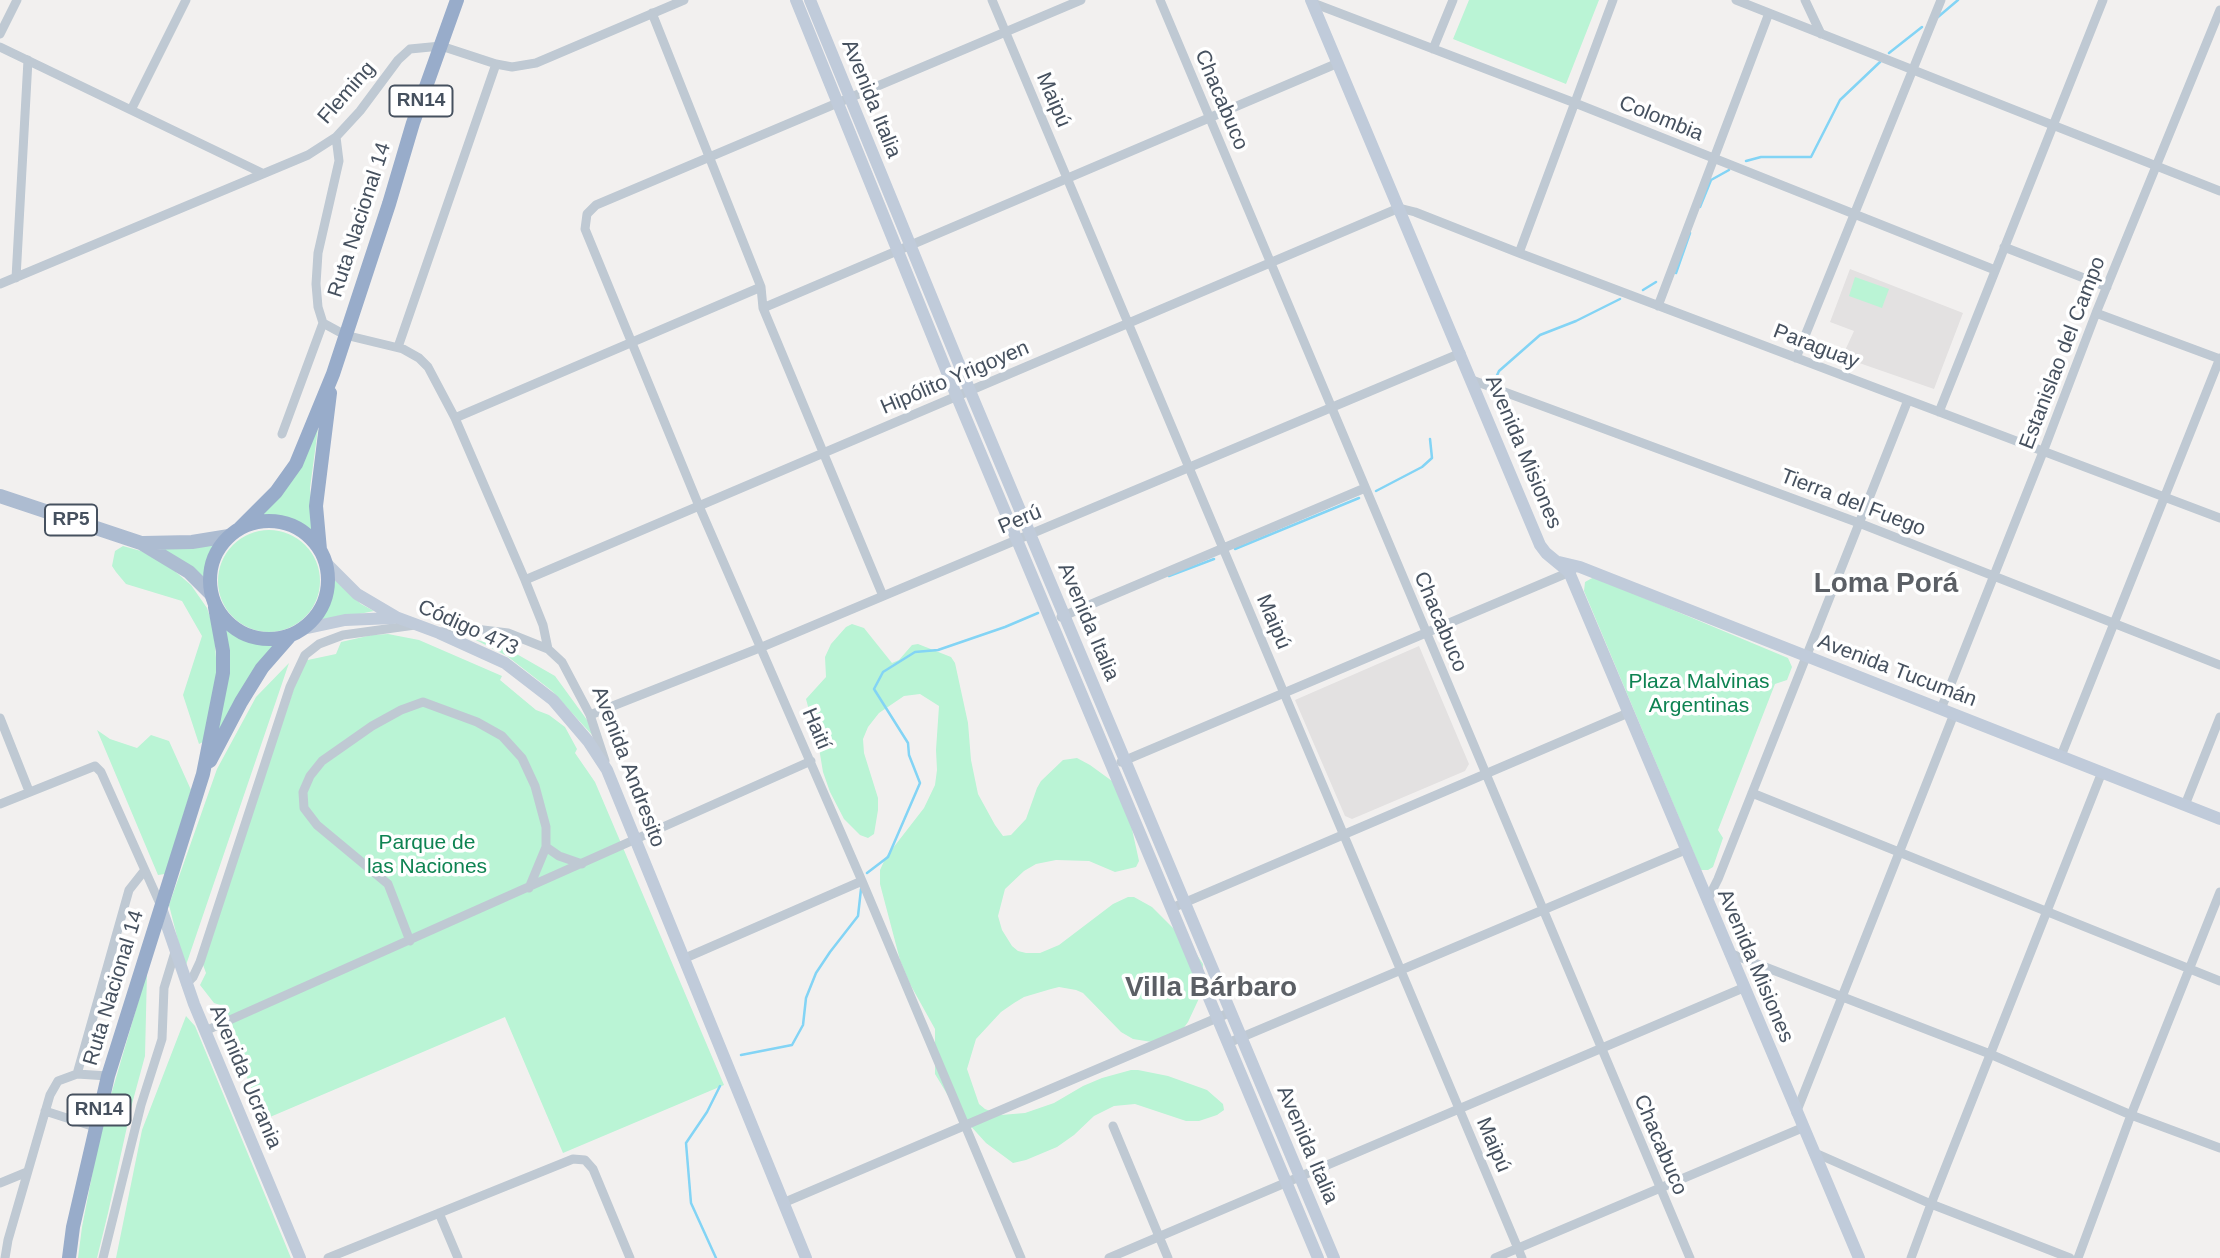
<!DOCTYPE html>
<meta charset="utf-8">
<style>
body{margin:0}
canvas{display:block;background:#f2f0ef}
</style>
<canvas width="2220" height="1258"></canvas>
<script>
const context = document.querySelector('canvas').getContext('2d');
context.lineJoin = 'round';
function fill(path, color) {
  context.fillStyle = color;
  context.fill(path, 'evenodd');
}
function shape(rows) {
  const path = new Path2D();
  for (const r of rows) {
    if (r.length === 3) {
      path.moveTo(r[0] + r[2], r[1]);
      path.arc(r[0], r[1], r[2], 0, 2 * Math.PI);
      continue;
    }
    path.moveTo(r[0], r[1]);
    for (let i = 2; i < r.length; i += 2) path.lineTo(r[i], r[i + 1]);
  }
  return path;
}
function stroke(path, color, width, dash) {
  context.strokeStyle = color;
  context.lineWidth = width;
  context.lineCap = dash ? 'butt' : 'round';
  context.setLineDash(dash || []);
  context.stroke(path);
}
function drawText(font, color, halo, rows, align = 'center') {
  context.font = font + ' Arial,sans-serif';
  context.lineWidth = 7;
  context.setLineDash([]);
  context.textBaseline = 'middle';
  context.strokeStyle = halo;
  context.fillStyle = color;
  for (const [text, x, y, turn = 0] of rows) {
    context.save();
    context.translate(x, y);
    context.rotate((+turn || 0) * Math.PI / 180);
    context.textAlign = isNaN(turn) ? turn : align;
    if (halo) context.strokeText(text, 0, 0);
    context.fillText(text, 0, 0);
    context.restore();
  }
}
const education = shape([
 [1850,269,1963,313,1934,389,1842,357,1854,331,1830,322],
 [1419,646,1469,764,1465,771,1352,819,1345,816,1295,700]
]);
const green = shape([
 [1469,0,1599,0,1566,84,1453,39],
 [1855,277,1889,289,1882,308,1849,296],
 [319,421,310,488,314,538,295,523,277,518,256,519],
 [269,581,51],
 [219,543,206,563,206,585,158,547],
 [123,546,141,551,170,567,191,585,207,608,214,629,217,673,205,741,199,744,183,695,202,636,182,601,126,584,116,572,112,566,115,551],
 [331,576,361,604,374,611,319,622,331,600],
 [1594,577,1788,658,1792,667,1787,680,1775,684,1718,830,1723,838,1713,867,1708,870,1701,870,1584,591,1585,582],
 [852,624,864,628,892,663,899,660,912,645,918,644,951,657,955,663,968,723,971,760,978,794,995,825,1003,836,1011,835,1026,819,1037,788,1041,781,1063,760,1077,758,1090,765,1112,781,1130,820,1139,861,1136,867,1115,872,1089,861,1056,860,1036,864,1024,871,1005,889,998,916,1002,930,1012,946,1018,951,1026,953,1040,953,1059,945,1113,904,1128,897,1134,897,1152,907,1191,946,1203,964,1202,992,1188,1022,1180,1033,1158,1043,1133,1039,1121,1032,1083,993,1076,990,1059,987,1051,989,1024,997,1014,1003,1001,1012,976,1039,967,1069,979,1104,985,1109,1001,1115,1025,1113,1054,1103,1083,1086,1102,1078,1131,1070,1138,1070,1168,1076,1207,1090,1223,1104,1224,1110,1217,1115,1199,1121,1186,1121,1135,1104,1114,1106,1094,1116,1074,1135,1057,1147,1026,1160,1013,1163,986,1143,958,1112,935,1074,935,1029,910,984,900,960,880,884,880,870,886,857,924,808,935,785,937,770,936,750,939,706,920,694,904,696,879,713,868,727,863,739,864,753,878,798,878,810,874,834,868,838,860,835,844,819,830,792,823,772,819,748,806,699,826,677,825,657,831,644,846,627],
 [224,626,246,640,279,644,216,740],
 [388,634,419,640,502,676,500,680,536,710,549,715,565,727,577,749,575,753,595,782,724,1085,563,1153,505,1017,263,1120,220,1005,214,1003,200,985,206,973,202,962,303,661,336,654,341,642,372,635],
 [474,639,508,649,555,676,598,735,593,736,552,691,507,656],
 [289,663,185,968,169,905,217,769,256,697],
 [97,730,110,739,137,748,151,735,169,741,191,790,165,874,158,875],
 [147,972,145,1056,132,1104,108,1213,97,1258,78,1258,82,1227,101,1129],
 [186,1016,195,1026,291,1258,116,1258,142,1130]
]);
const stream = shape([
 [1938,17,1958,0],
 [1889,53,1922,27],
 [1746,161,1761,157,1811,157,1840,100,1880,62],
 [1700,207,1711,180,1729,170],
 [1676,273,1690,233],
 [1643,290,1656,282],
 [1493,384,1499,371,1540,335,1576,321,1620,299],
 [1376,491,1422,467,1432,458,1430,439],
 [1235,549,1359,498],
 [1169,576,1214,559],
 [867,873,888,857,920,783,909,755,908,743,874,689,883,672,915,652,938,650,1005,627,1038,613],
 [741,1055,792,1045,803,1025,806,998,816,973,830,952,858,916,861,889],
 [716,1258,691,1203,686,1143,707,1112,720,1086]
]);
const minor = shape([
 [992,0,1522,1258],
 [1160,0,1690,1258],
 [1736,0,2220,191],
 [1805,0,1821,34],
 [1313,3,1575,103,1995,270],
 [652,13,761,287,763,308,883,596],
 [0,34,17,0],
 [0,47,262,173],
 [1433,49,1453,0],
 [131,110,186,0],
 [2004,247,2107,287],
 [1519,253,1613,0],
 [16,278,28,60],
 [0,284,308,155,336,137,360,111,398,60,410,49,441,46,496,64,512,67,536,63,684,0],
 [1658,306,1769,13],
 [763,308,1338,63],
 [2096,313,2220,359],
 [323,323,345,335,403,349,419,358,428,367,455,418,525,580,543,625,548,649],
 [398,347,496,64],
 [1796,358,1941,0],
 [1472,380,1859,523,2220,665],
 [1939,412,2103,0],
 [455,418,761,287],
 [282,434,323,323,318,307,316,284,318,253,339,161,336,137],
 [525,580,1399,208,1415,212,1519,253,2220,518],
 [1061,617,1365,488],
 [441,632,475,629,508,633,548,649,562,662,590,715,605,761],
 [1941,709,2043,452,2096,313,2220,10],
 [590,715,762,647,1461,353],
 [0,718,29,791],
 [2061,756,2220,358],
 [1121,762,1572,571],
 [1752,793,2220,981],
 [0,804,95,766,101,772,161,906],
 [2185,805,2220,717],
 [546,847,559,856,582,864],
 [1707,901,1718,879,1908,400],
 [1172,908,1628,713],
 [410,941,388,884,317,825,304,808,303,792,310,776,322,761,372,726,401,710,423,702,477,722,502,736,522,758,535,786,546,827,546,847,529,888],
 [1729,953,1990,1054,2131,1115,2220,1148],
 [683,959,862,881],
 [186,984,193,977,200,962,290,687,305,655,319,644,343,635,415,625],
 [205,1031,811,761],
 [1228,1043,1685,850],
 [77,1074,129,890,144,871],
 [45,1111,95,1127],
 [1796,1113,1954,714],
 [1113,1126,1168,1258],
 [1813,1152,1931,1204,2070,1258],
 [0,1183,27,1172],
 [783,1203,1231,1012],
 [439,1213,458,1258],
 [5,1258,8,1240,50,1095,58,1081,77,1074,108,1076],
 [103,1258,141,1105,162,1039,164,988,175,952],
 [328,1258,573,1159,585,1160,593,1169,630,1258],
 [1021,1258,862,881,699,506,585,229,587,214,596,205,1081,0],
 [1109,1258,1743,988],
 [1495,1258,1802,1128],
 [1911,1258,1931,1204,2102,772],
 [2078,1258,2131,1115,2220,892]
]);
const secondary = shape([
 [796,0,957,397,1318,1258],
 [810,0,970,391,1334,1258],
 [1311,0,1540,545,1546,553,1569,572,1859,1258],
 [325,562,357,594,396,617,439,633,505,663,553,700,588,741,607,770,806,1258],
 [1559,562,1580,567,2220,819],
 [303,629,345,620,393,618],
 [161,908,194,1004,300,1258]
]);
const primary = shape([
 [0,496,141,543,189,572,211,594],
 [143,543,192,542,229,536]
]);
const trunk = shape([
 [269,580,59],
 [240,528,276,492,296,464,333,374,389,204,413,123,457,0],
 [320,550,316,506,330,393],
 [210,761,241,702,262,668,290,636],
 [69,1258,73,1227,108,1076,203,774,223,673,223,651,215,607]
]);
const shields = [
 [421,101,63],
 [71,520,52],
 [99,1110,63]
];
const shieldNames = [
 ["RN14",421,101],
 ["RP5",71,520],
 ["RN14",99,1110]
];
const streetNames = [
 ["Fleming",347,93,-49],
 ["Avenida Italia",871,99,68],
 ["Maipú",1053,100,67],
 ["Chacabuco",1221,100,67],
 ["Colombia",1661,119,22],
 ["Ruta Nacional 14",360,220,-72],
 ["Paraguay",1816,347,21],
 ["Estanislao del Campo",2063,353,-69],
 ["Hipólito Yrigoyen",955,378,-23],
 ["Avenida Misiones",1523,452,67],
 ["Tierra del Fuego",1853,503,21],
 ["Perú",1020,520,-23],
 ["Avenida Italia",1088,622,67],
 ["Maipú",1273,622,67],
 ["Chacabuco",1440,622,67],
 ["Código 473",468,628,24],
 ["Avenida Tucumán",1897,671,21],
 ["Haití",816,729,67],
 ["Avenida Andresito",628,767,69],
 ["Avenida Misiones",1755,966,67],
 ["Ruta Nacional 14",114,988,-73],
 ["Avenida Ucrania",245,1077,67],
 ["Avenida Italia",1307,1145,67],
 ["Maipú",1493,1145,67],
 ["Chacabuco",1660,1145,67]
];
const parkNames = [
 ["Plaza Malvinas",1699,682],
 ["Argentinas",1699,706],
 ["Parque de",427,843],
 ["las Naciones",427,867]
];
const districtNames = [
 ["Loma Porá",1886,584],
 ["Villa Bárbaro",1211,988]
];
fill(education, '#e3e1e1');
fill(green, '#baf4d5');
stroke(stream, '#83d4f5', 2.5);
stroke(minor, '#bfc9d3', 9);
stroke(secondary, '#c0cbda', 12);
stroke(primary, '#adbcd1', 14);
stroke(trunk, '#98acca', 14);
for (const [x, y, w] of shields) {
  const box = new Path2D();
  box.roundRect(x - w / 2, y - 15.5, w, 31, 5);
  context.fillStyle = '#fff';
  context.fill(box);
  stroke(box, '#46515f', 2);
}
drawText('bold 19px', '#46515f', null, shieldNames);
drawText('21px', '#46515f', '#fff', streetNames);
drawText('21px', '#0e8352', '#fff', parkNames);
drawText('bold 28px', '#5b5f65', '#fff', districtNames);
</script>
